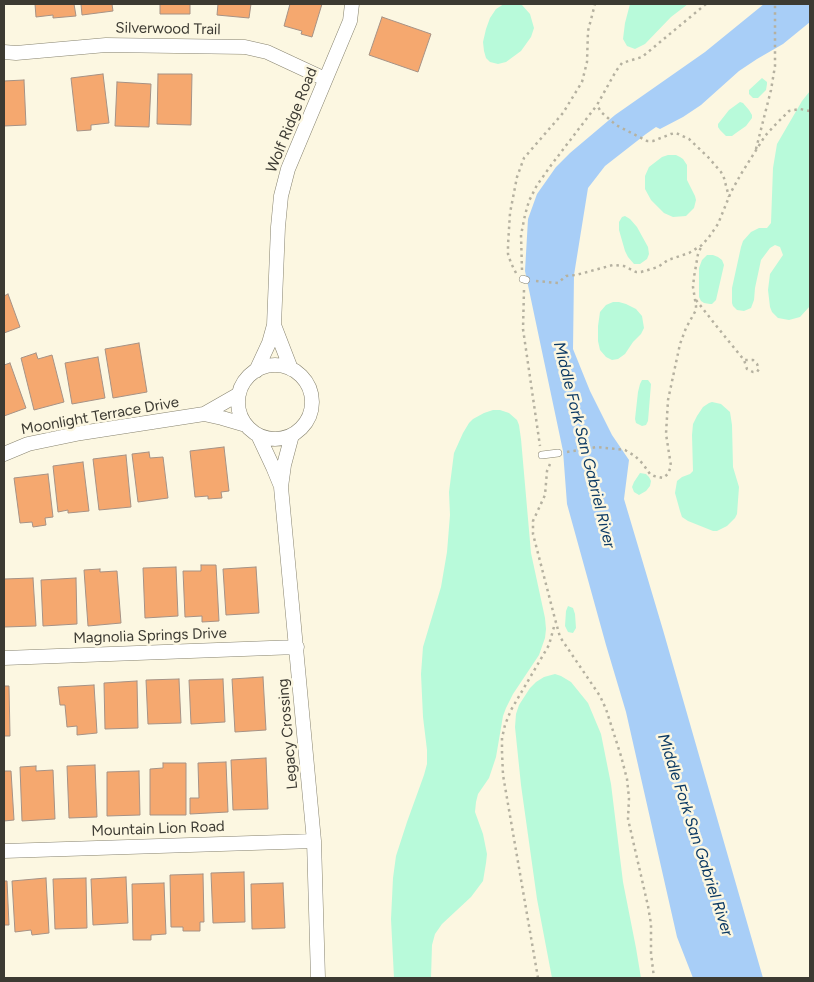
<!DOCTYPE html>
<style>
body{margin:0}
#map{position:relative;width:814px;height:982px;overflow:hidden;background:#fcf7e1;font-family:Figtree,sans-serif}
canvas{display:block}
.frame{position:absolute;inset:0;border:5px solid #3c3a32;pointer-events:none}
</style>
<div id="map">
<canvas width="814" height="982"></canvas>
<div class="frame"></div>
</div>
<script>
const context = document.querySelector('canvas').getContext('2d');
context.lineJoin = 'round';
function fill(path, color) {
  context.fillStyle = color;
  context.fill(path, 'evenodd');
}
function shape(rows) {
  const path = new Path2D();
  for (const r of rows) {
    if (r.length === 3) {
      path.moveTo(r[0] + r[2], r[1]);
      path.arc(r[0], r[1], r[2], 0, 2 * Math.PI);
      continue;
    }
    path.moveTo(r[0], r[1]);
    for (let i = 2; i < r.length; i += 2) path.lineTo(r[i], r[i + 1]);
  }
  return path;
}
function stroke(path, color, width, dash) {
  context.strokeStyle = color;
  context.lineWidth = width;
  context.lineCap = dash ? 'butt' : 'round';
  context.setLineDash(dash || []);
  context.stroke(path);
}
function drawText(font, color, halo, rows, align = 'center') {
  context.font = font + ' Figtree,sans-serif';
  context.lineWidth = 5;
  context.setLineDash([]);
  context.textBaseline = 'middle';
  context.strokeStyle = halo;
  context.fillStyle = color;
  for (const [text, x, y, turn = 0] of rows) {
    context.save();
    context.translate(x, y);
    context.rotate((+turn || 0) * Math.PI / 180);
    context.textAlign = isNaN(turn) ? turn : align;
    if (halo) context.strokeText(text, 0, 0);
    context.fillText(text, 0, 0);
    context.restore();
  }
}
const green = shape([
 [504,4,520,4,522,5,530,14,534,28,531,37,521,51,506,62,498,64,490,62,486,58,484,51,483,42,486,29,490,18,496,9],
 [630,4,688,4,671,17,645,44,635,49,627,46,623,39,625,23],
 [762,78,767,82,767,84,766,90,758,98,753,98,749,94,749,90],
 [810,91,810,306,800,317,789,320,778,318,772,312,770,307,768,290,770,274,783,255,780,247,775,245,770,248,761,260,755,288,754,300,751,308,744,311,737,310,733,306,732,303,732,288,741,247,743,241,751,232,759,228,767,228,771,223,773,168,777,144,802,101],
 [740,102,743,103,749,110,752,115,752,118,746,126,736,133,732,136,726,136,720,130,718,127,718,124,729,110],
 [668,155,676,155,680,157,683,159,687,165,687,180,695,196,696,200,694,208,686,216,673,217,664,213,651,200,645,189,645,176,649,167,662,157],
 [625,216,630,219,637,227,648,247,649,254,647,259,640,264,634,264,628,257,625,251,619,230,619,222,622,217],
 [707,255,713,255,718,257,722,260,724,265,716,300,712,304,710,304,704,303,701,301,699,297,699,268,702,260],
 [613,302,619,302,626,304,636,309,642,316,644,328,641,334,633,342,625,354,618,359,612,360,606,357,600,350,598,341,598,326,600,312,606,305],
 [642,380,648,380,651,384,648,421,646,425,642,426,636,423,635,419,638,392,640,384],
 [712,402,721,404,730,412,732,425,733,467,739,487,737,514,735,518,727,526,717,531,713,531,688,521,682,517,680,511,675,493,677,481,682,477,690,474,693,471,692,435,693,424,697,416,703,407,709,403],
 [493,410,500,410,509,413,517,420,519,425,521,439,531,553,545,618,546,629,545,638,539,655,513,694,506,708,503,716,496,757,489,778,478,794,476,802,475,812,483,834,487,854,486,863,483,881,471,897,442,924,435,934,432,945,431,978,394,978,391,919,393,878,396,856,407,822,424,775,427,764,427,750,423,717,421,674,423,647,441,587,447,552,450,515,449,492,454,453,463,433,469,423,473,419,484,413],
 [640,473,646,474,649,477,651,481,650,486,646,491,639,495,634,492,632,487,634,482],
 [568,606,573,608,575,614,576,628,573,633,568,632,565,626,566,611],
 [555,674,561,676,571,682,588,703,601,734,611,784,623,882,636,948,641,978,552,978,537,899,521,785,515,727,516,714,519,705,530,688,536,682,544,677]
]);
const water = shape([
 [764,4,810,4,810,22,783,44,757,59,739,71,701,105,683,117,660,129,656,127,646,134,605,166,588,188,574,275,573,349,590,391,612,435,629,460,624,499,663,630,763,978,693,978,677,937,626,712,606,645,567,504,563,451,525,271,528,219,537,194,556,167,570,153,615,115,705,52]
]);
const building = shape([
 [35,4,74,4,76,16,53,18,53,15,36,17,35,4],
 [81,4,112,4,113,11,82,15,81,4],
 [160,4,190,4,190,14,160,14,160,4],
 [218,4,251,4,249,18,217,15,218,4],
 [290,4,322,4,312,37,301,34,302,31,284,26,290,4],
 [382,17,431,34,418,72,369,55,382,17],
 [103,74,109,123,91,125,91,130,77,131,71,78,103,74],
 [158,74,192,74,191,125,157,124,158,74],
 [24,80,26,125,4,126,4,81,24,80],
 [117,82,151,84,149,127,115,126,117,82],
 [8,294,20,327,4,333,4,296,8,294],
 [139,343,147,392,113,398,105,349,139,343],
 [36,353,38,359,52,355,64,402,34,410,21,358,36,353],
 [98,357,105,398,72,404,65,363,98,357],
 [10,363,26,408,4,416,4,365,10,363],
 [224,447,229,491,221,492,222,498,208,499,208,496,195,497,190,451,224,447],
 [149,452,150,458,163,457,168,498,138,502,132,454,149,452],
 [126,455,131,507,99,510,93,459,126,455],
 [83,462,89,511,68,513,68,510,58,512,53,466,83,462],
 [48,474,53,517,45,518,46,525,33,527,32,522,20,523,14,478,48,474],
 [201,565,216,565,219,621,202,622,202,616,185,617,183,571,201,571,201,565],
 [176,567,178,616,145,618,143,568,176,567],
 [256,567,259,613,226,615,223,569,256,567],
 [100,569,100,572,117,571,121,623,88,626,84,570,100,569],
 [33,578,36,626,4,627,4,579,33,578],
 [76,578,77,624,43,626,41,580,76,578],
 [263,677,266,730,235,732,232,679,263,677],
 [179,679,181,723,148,724,146,680,179,679],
 [223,679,225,722,191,724,189,680,223,679],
 [137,681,138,728,105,729,104,683,137,681],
 [94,685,97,733,77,735,77,726,67,727,65,705,60,705,58,687,94,685],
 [4,686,9,686,10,736,4,736,4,686],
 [266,758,268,809,233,810,231,760,266,758],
 [226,762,228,812,190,814,190,798,199,798,198,763,226,762],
 [163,763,186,763,186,815,150,815,150,769,163,768,163,763],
 [95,765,97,817,69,818,67,766,95,765],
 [36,766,36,771,53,770,55,819,22,821,20,767,36,766],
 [4,771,11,771,14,820,4,821,4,771],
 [139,771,140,815,107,816,107,772,139,771],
 [244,872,245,922,213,923,211,873,244,872],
 [203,874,204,922,200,922,200,931,183,931,183,927,171,927,170,875,203,874],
 [126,877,128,923,93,925,91,879,126,877],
 [46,878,49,933,32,935,31,930,15,932,12,881,46,878],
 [86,878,87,928,55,929,53,879,86,878],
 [4,881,7,881,9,925,4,925,4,881],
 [164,883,166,934,151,935,151,940,133,940,132,884,164,883],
 [283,883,285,928,252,929,251,884,283,883]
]);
const path = shape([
 [706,4,642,57,622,63,616,71,597,105,601,112,616,125,647,141,653,141,671,134,676,133,689,139,708,157,721,172,724,178,729,197],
 [756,149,771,90,775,66,775,4],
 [522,270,521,235,525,215,529,201,537,185,552,164,597,105],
 [516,273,511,263,508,254,508,245,510,213,517,177,524,158,563,113,582,82,587,62,588,31,595,4],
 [536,281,558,283,566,276,576,275,613,265,624,266,636,272,641,272,658,267,668,260,689,253,702,245,709,237,718,224,731,192,741,174,765,136,774,126,789,111,800,109,810,111],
 [524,290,523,329,540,446],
 [696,300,718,328,744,360,747,369,753,372,757,372,759,369,757,364,753,360,744,360],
 [567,452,597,447,625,450,635,456,643,464,650,474,654,476,663,478,668,474,671,466,666,434,668,400,680,344,686,328,696,310,696,306,693,287,694,277,698,254,702,245],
 [550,464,547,471,545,495,533,521,533,534,555,619,560,637,600,696,606,709,621,756,627,779,629,798,628,819,648,906,651,924,651,953,654,978],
 [538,978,503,775,502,752,502,738,505,725,511,710,549,645,555,623]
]);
const service = shape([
 [523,279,526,280],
 [542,455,558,453]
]);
const minor = shape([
 [4,52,16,53,106,45,245,47,267,52,325,79],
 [275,402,37],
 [291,369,274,325,278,227,281,196,288,169,350,21,352,4],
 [256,371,269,343,274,325],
 [204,414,239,394],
 [258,435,273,467,280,484],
 [292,435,284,465,281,487,314,841,318,978],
 [4,454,28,444,81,433,204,414,222,418,246,425],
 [4,658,297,647],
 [4,851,314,841]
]);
const streetNames = [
 ["Silverwood Trail",168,29,1],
 ["Wolf Ridge Road",292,120,-68],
 ["Moonlight Terrace Drive",100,416,-10],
 ["Magnolia Springs Drive",150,636,-2],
 ["Legacy Crossing",288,734,-95],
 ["Mountain Lion Road",158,829,-2]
];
const waterNames = [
 ["Middle Fork San Gabriel River",584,445,76],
 ["Middle Fork San Gabriel River",695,835,72]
];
fill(green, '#b8fada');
fill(water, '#a8cef7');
fill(building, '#f5a86f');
stroke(building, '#a69285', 1);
stroke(service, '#87836f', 8);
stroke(minor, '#87836f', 15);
stroke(path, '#b5b1a0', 2.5, [2.5, 4]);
stroke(service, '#fff', 7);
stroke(minor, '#fff', 14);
drawText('15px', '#3c3a32', '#fcf7e1', streetNames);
drawText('italic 16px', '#0c3a64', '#fcf7e1', waterNames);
</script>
